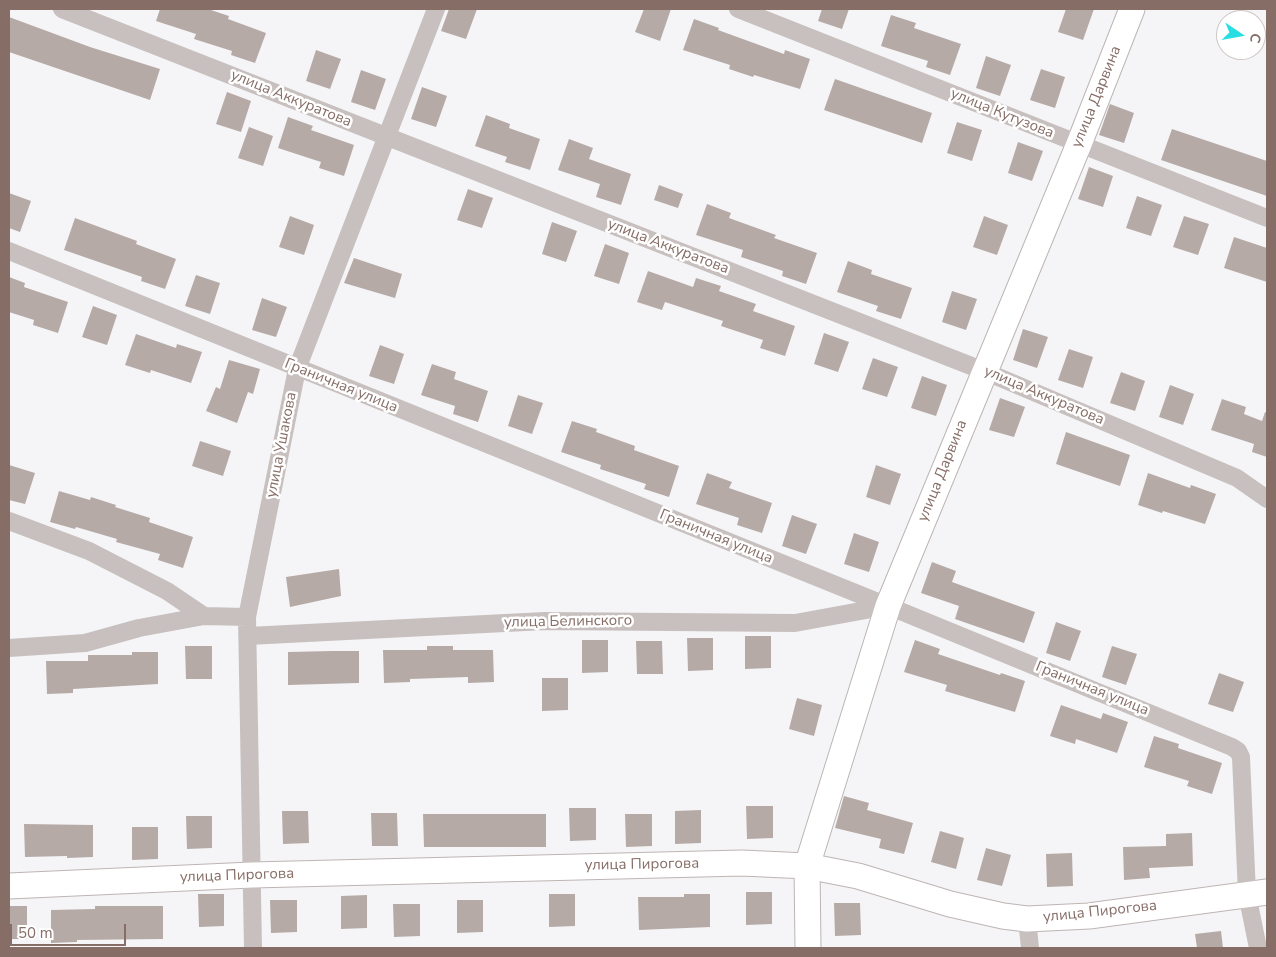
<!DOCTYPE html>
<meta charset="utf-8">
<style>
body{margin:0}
#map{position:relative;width:1276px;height:957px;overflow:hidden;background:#f5f5f8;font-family:"Nunito Sans",sans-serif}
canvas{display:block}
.frame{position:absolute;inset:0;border:10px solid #866e67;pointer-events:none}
.north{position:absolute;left:1216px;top:10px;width:50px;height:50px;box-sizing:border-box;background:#fff;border:1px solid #cfc5c2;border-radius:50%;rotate:102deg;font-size:14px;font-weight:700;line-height:20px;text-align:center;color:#866e67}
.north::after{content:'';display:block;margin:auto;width:18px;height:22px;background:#29dee3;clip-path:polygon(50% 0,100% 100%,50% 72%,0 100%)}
.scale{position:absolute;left:10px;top:924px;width:116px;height:22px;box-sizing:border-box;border:2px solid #866e67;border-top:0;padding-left:6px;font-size:15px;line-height:18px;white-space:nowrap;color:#866e67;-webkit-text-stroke:4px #fff;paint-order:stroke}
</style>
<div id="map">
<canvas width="1276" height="957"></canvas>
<div class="frame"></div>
<div class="north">С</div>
<div class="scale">50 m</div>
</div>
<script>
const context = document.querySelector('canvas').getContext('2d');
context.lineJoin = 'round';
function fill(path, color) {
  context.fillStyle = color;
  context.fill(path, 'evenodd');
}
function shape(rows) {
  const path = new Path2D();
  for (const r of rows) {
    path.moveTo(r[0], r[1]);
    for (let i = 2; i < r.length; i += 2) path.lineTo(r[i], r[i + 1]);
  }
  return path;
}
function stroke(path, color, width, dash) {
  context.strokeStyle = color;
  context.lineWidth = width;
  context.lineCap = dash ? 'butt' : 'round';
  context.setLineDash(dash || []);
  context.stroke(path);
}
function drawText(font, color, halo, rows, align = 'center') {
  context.font = font + ' "Nunito Sans",sans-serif';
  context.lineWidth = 5;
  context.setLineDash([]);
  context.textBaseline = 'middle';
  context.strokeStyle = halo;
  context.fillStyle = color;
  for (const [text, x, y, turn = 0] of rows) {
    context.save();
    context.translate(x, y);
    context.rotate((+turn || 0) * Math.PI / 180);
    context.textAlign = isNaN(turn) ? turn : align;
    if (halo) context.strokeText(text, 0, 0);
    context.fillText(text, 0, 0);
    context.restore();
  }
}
const building = shape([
 [160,9,208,9,229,16,228,19,266,33,255,63,231,55,232,51,194,39,196,34,156,21],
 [449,9,477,9,466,39,441,31],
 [644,9,671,9,660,41,635,32],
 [822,9,849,9,842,29,818,21],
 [1066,9,1094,9,1083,40,1058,32],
 [891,15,916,23,914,28,961,44,950,75,926,67,928,61,881,46],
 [9,17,90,47,160,69,150,100,9,52],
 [694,19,719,28,718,30,784,54,785,50,810,59,800,89,754,75,753,77,729,69,730,65,683,50],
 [316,50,341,59,330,89,306,81],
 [986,56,1011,65,1000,96,976,88],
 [1041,69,1065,77,1055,108,1030,100],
 [361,70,386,79,375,110,351,102],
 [835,79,932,113,922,143,824,110],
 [422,87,447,96,436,127,411,119],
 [227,92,251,101,241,132,216,124],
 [1110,104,1134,113,1124,143,1099,135],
 [486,115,510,124,509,128,540,139,530,170,505,162,507,157,475,146],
 [288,117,313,126,311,130,354,145,344,176,319,168,321,162,278,148],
 [957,122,982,130,972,161,947,153],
 [249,127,273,136,263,166,238,158],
 [1172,129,1267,161,1267,196,1161,160],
 [569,139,593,148,589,159,631,174,621,205,596,197,600,184,558,170],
 [1018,142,1043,151,1032,181,1008,173],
 [1089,167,1113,176,1103,207,1078,199],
 [659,185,683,194,678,208,654,200],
 [468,189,493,198,482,228,457,220],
 [9,193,31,201,20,232,9,228],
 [1137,196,1162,205,1151,236,1126,228],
 [707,204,731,213,729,218,776,235,774,238,817,253,806,284,782,276,783,271,741,257,743,250,696,235],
 [290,216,314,225,304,255,279,247],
 [984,216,1008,225,997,255,973,247],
 [1184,216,1209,224,1198,255,1173,247],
 [75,218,137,241,136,244,176,259,165,289,141,281,142,277,64,250],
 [552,222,577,231,566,262,542,254],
 [1234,237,1267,248,1267,282,1224,268],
 [605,244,629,253,619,284,594,276],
 [354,258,402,274,395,298,344,283],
 [848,261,872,270,871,274,912,288,901,319,876,311,878,306,837,292],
 [648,271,693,287,696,278,721,286,719,291,756,304,753,311,795,326,785,356,760,348,763,340,721,326,723,321,665,302,662,310,637,302],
 [196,275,220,283,210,314,185,306],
 [9,277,25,283,24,287,68,302,58,333,33,325,34,320,9,312],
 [952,291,977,299,966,330,942,322],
 [262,298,287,307,276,337,252,330],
 [93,306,117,315,107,345,82,337],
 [1023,329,1048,337,1037,368,1013,360],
 [824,333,849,342,838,372,814,364],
 [136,334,176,348,177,344,202,352,191,383,151,370,150,373,125,365],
 [380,345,404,354,394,384,369,376],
 [1069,349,1093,357,1083,388,1058,380],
 [873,358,898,367,887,397,862,389],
 [229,360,260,369,253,394,248,392,237,423,206,411,216,387,220,389],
 [432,364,456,372,454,379,488,391,478,422,453,414,455,406,421,395],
 [1121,372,1145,381,1135,411,1110,403],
 [922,376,947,385,936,416,911,408],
 [1170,385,1194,394,1183,425,1159,417],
 [518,395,543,403,532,434,508,426],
 [1000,398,1025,407,1014,437,989,430],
 [1222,399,1246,407,1244,414,1262,421,1265,412,1267,413,1267,457,1252,452,1254,444,1211,430],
 [572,421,597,429,596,432,635,446,634,450,679,466,669,497,644,489,646,484,600,469,601,465,561,452],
 [1066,432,1130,455,1120,486,1056,464],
 [200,441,231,451,223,476,192,466],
 [9,465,35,473,25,504,9,500],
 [876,465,901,474,890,505,866,497],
 [707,473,732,482,729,488,772,503,762,533,737,525,739,518,696,504],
 [1148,473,1190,488,1191,485,1216,494,1205,524,1163,511,1162,513,1138,505],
 [59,491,90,500,91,497,116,505,115,507,150,518,149,522,193,537,183,568,158,560,160,554,116,542,117,539,76,527,75,529,50,522],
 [792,515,817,524,806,554,782,546],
 [854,533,879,542,869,572,844,564],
 [932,562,956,571,952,582,1035,612,1024,643,955,619,959,606,921,593],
 [339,569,341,596,290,607,286,577],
 [1056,622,1081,631,1070,661,1046,653],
 [745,636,771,636,771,668,745,669],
 [687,638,713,638,713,670,688,671],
 [582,640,608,640,608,672,582,673],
 [915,640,940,649,938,654,1000,675,1001,673,1025,681,1015,712,945,691,947,685,904,672],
 [636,641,662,641,663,674,637,674],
 [185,646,212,646,212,679,186,679],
 [427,646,453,646,453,650,493,650,494,682,468,683,468,677,410,679,410,682,384,683,383,650,427,650],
 [1112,646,1137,654,1126,685,1102,677],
 [332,651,359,651,359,683,288,685,288,652],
 [132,652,158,652,158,684,73,689,73,693,47,694,46,661,88,661,88,655,132,655],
 [1219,673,1244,682,1233,712,1208,704],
 [542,678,568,678,568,710,542,711],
 [797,698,822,705,814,736,789,729],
 [1061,705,1101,719,1103,713,1128,722,1117,753,1076,739,1075,744,1050,736],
 [1154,736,1179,744,1178,748,1222,763,1212,794,1187,786,1189,781,1144,767],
 [844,796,869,803,867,810,913,823,904,854,879,848,881,839,835,828],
 [746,806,773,806,773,838,747,839],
 [569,808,596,808,596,840,570,841],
 [701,810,701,843,675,844,675,811],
 [282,811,308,811,309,843,283,844],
 [371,813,397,813,398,846,372,846],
 [423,814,546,814,546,847,424,847],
 [625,814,652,814,652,846,626,847],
 [186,816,212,816,212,848,187,849],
 [24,824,93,825,93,857,67,858,67,856,25,857],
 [132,827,158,827,158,859,132,860],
 [940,831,964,838,956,869,931,862],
 [1192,833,1193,866,1149,868,1150,878,1124,880,1123,847,1166,846,1166,834],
 [986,848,1011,855,1002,886,977,880],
 [1072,853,1073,886,1047,887,1046,854],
 [746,892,772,892,772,924,746,925],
 [198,894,224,894,224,926,199,927],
 [549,894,575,894,575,926,549,927],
 [684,894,710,894,710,927,639,930,638,897,684,897],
 [367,895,367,928,341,929,341,896],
 [270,900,297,900,297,932,271,933],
 [457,900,483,900,483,932,457,933],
 [834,903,860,903,861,935,835,936],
 [393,904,420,904,420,936,394,937],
 [9,906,27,906,27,939,9,939],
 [95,906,163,906,163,939,77,940,77,942,51,943,51,910,95,909],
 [1221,931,1223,948,1197,948,1195,934]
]);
const street = shape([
 [62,9,984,371,1237,478,1267,499],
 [738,9,1267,218],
 [9,251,888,606,1232,747,1238,751,1241,757,1247,894,1258,948],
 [9,521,89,551,167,591,204,616],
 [248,636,545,621,795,623,888,606],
 [9,648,85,643,139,628,204,616,247,617],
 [1027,919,1030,948],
 [253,948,247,617,297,369,436,9]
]);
const secondary = shape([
 [9,886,252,875,742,863,807,866,858,876,950,904,1003,916,1027,919,1089,916,1267,892],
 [808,948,807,866,888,606,1079,144,1132,9]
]);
const streetNames = [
 ["улица Дарвина",1097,97,-68],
 ["улица Аккуратова",291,99,22],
 ["улица Кутузова",1002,114,22],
 ["улица Аккуратова",668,247,21],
 ["Граничная улица",341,386,22],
 ["улица Аккуратова",1044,396,23],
 ["улица Ушакова",282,445,-79],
 ["улица Дарвина",943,471,-68],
 ["Граничная улица",716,537,22],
 ["улица Белинского",568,622,-1],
 ["Граничная улица",1092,689,22],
 ["улица Пирогова",642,865,-1],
 ["улица Пирогова",237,876,-2],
 ["улица Пирогова",1100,912,-6]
];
fill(building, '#b6aaa7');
stroke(secondary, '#bdb5b3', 27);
stroke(street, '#c7c0be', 18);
stroke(secondary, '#fff', 25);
drawText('15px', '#866e67', '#fff', streetNames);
</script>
